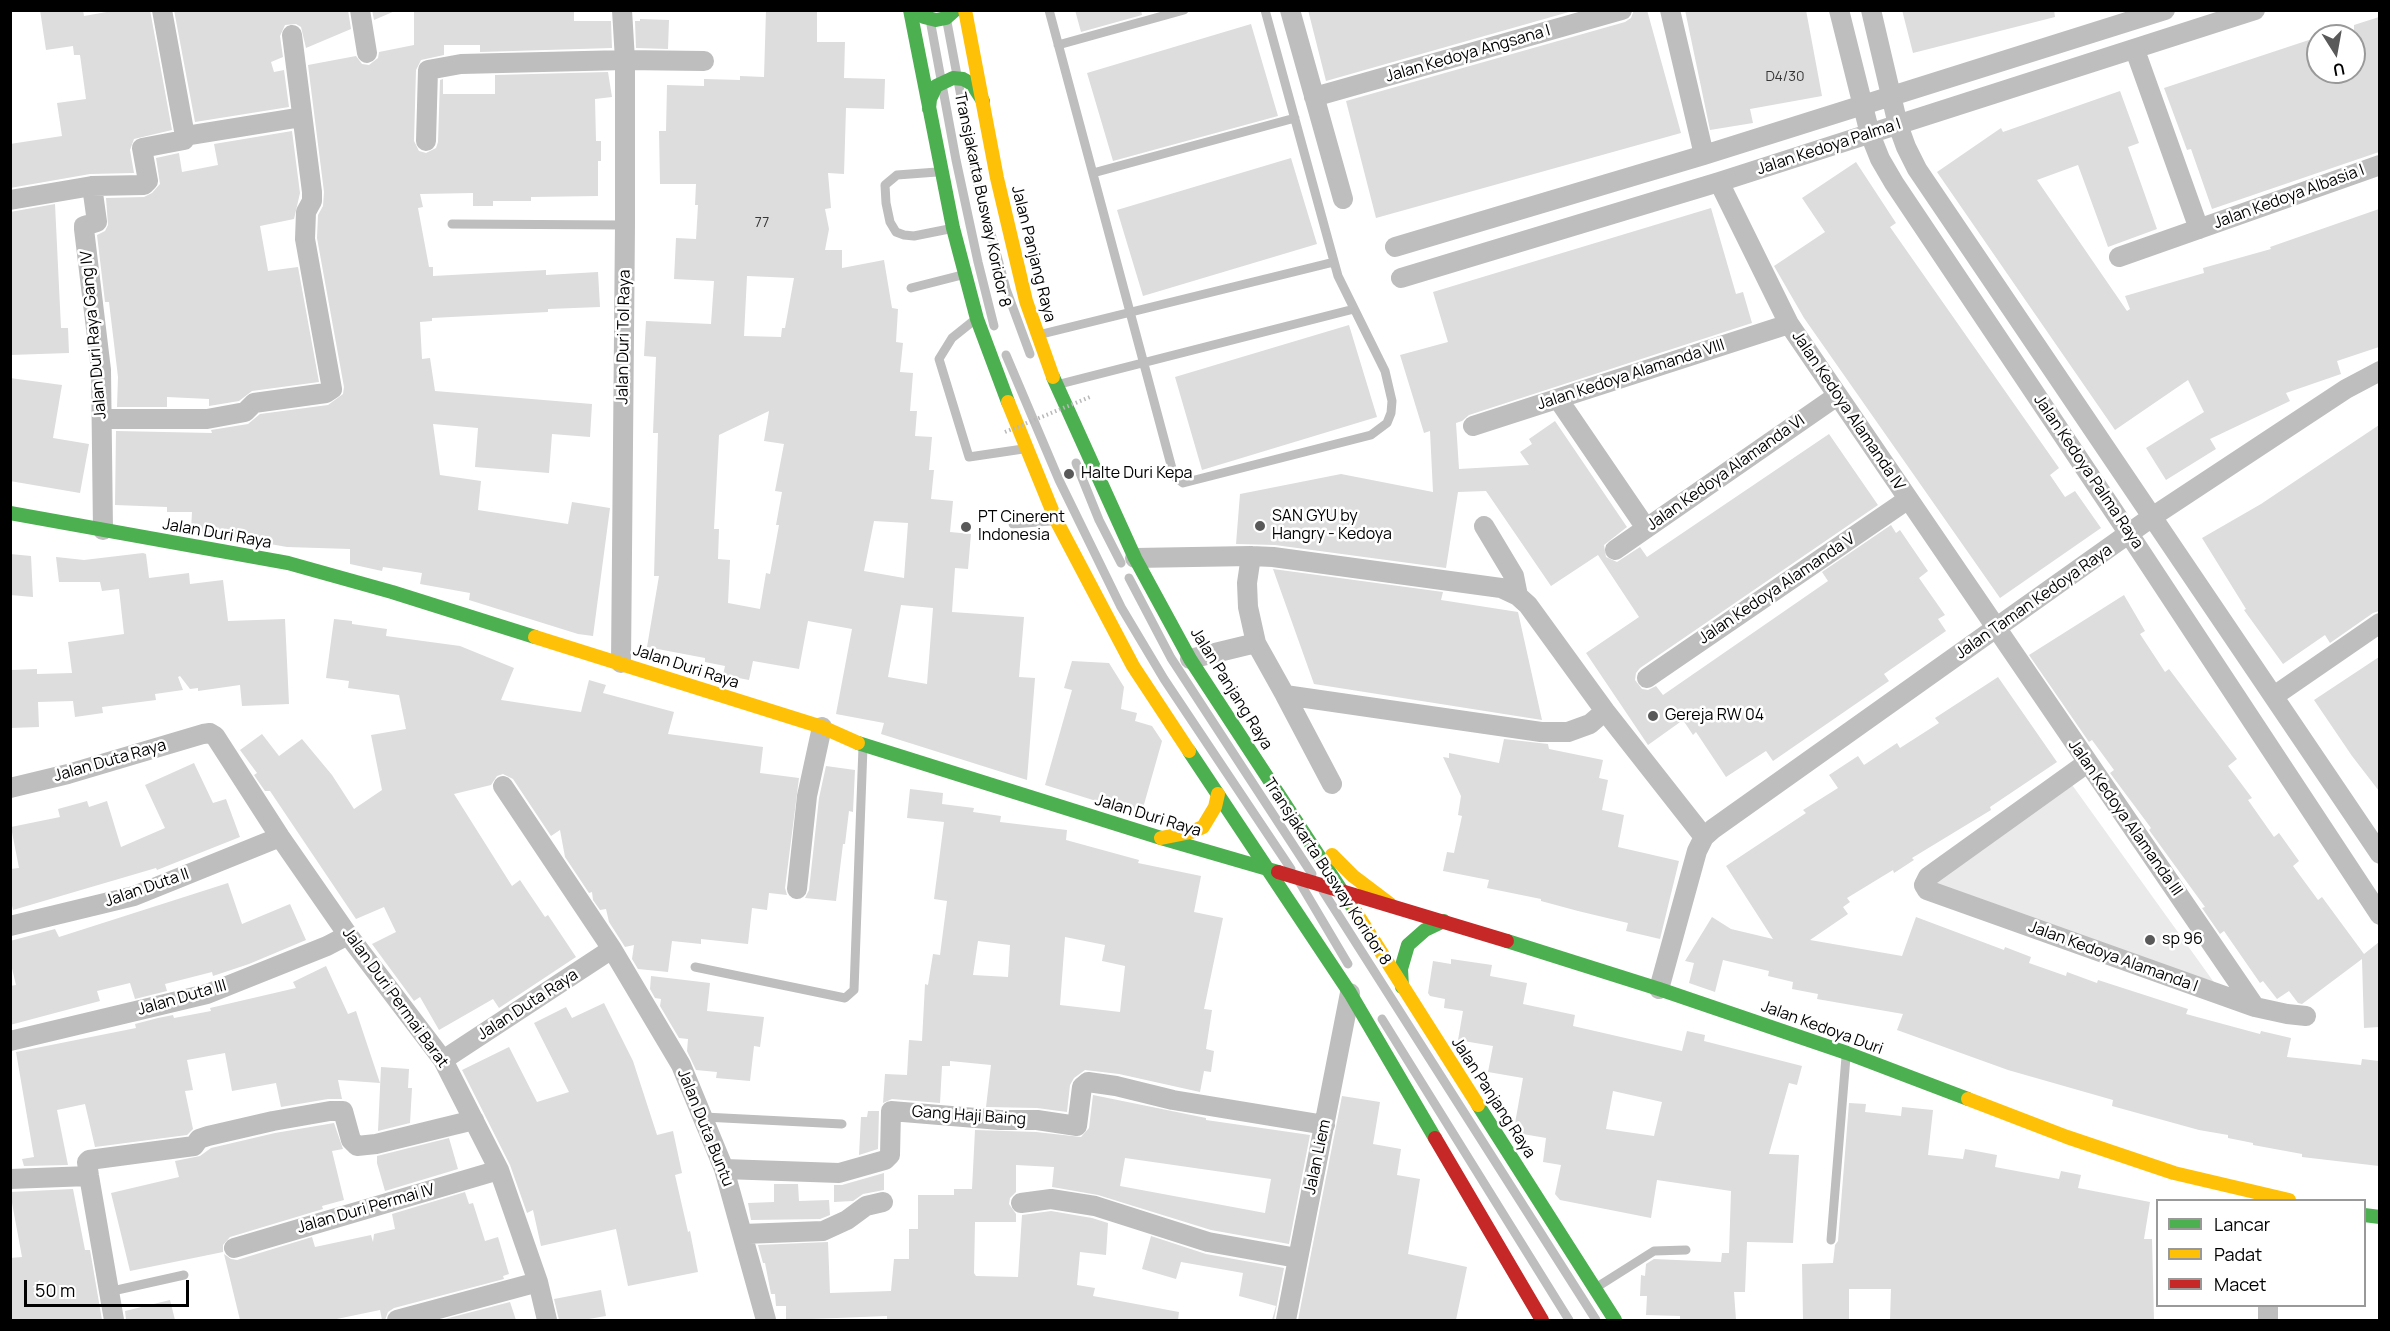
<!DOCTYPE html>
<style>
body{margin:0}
#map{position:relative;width:2390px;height:1331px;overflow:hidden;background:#fff;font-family:Manrope,sans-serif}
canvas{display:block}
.frame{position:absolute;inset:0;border:12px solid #000;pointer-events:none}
.legend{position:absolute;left:2156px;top:1199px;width:210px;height:108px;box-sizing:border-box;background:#fff;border:2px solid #999;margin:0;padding:8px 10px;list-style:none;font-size:18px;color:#000}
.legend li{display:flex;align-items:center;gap:12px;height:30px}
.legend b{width:30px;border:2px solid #999}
.north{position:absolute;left:2306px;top:24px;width:60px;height:60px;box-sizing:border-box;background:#fff;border:2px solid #999;border-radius:50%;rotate:169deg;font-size:16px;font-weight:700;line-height:24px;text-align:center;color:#000}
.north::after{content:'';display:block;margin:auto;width:21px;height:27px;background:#595959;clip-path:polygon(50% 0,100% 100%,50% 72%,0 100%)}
.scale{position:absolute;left:24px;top:1280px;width:165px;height:27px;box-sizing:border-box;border:3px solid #000;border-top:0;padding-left:8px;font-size:18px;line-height:21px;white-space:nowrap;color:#000;-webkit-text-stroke:4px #fff;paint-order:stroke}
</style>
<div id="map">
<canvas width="2390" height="1331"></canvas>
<div class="frame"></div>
<ul class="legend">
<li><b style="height:8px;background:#4caf50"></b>Lancar</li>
<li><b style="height:8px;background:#ffc107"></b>Padat</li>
<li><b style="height:8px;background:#c62828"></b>Macet</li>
</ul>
<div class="north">U</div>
<div class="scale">50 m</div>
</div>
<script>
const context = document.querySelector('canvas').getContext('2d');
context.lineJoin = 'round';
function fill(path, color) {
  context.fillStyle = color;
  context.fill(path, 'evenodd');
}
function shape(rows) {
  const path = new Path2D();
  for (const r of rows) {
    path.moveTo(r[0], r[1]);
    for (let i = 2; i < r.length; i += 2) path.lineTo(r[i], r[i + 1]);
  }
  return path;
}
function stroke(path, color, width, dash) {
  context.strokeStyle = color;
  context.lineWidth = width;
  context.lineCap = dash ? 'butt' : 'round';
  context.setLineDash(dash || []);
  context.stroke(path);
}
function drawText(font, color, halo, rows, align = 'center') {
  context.font = font + ' Manrope,sans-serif';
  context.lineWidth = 5;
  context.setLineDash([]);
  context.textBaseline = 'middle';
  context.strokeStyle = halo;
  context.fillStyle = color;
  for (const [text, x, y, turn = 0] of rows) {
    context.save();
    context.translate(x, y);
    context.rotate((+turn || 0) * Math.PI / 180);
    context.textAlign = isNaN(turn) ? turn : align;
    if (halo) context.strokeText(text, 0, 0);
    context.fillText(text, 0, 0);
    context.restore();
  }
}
const green = shape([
 [2070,782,2226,999,1919,888]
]);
const building = shape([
 [40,10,83,10,84,16,118,10,150,10,172,130,134,139,130,150,134,173,90,174,10,188,10,144,62,136,57,103,86,99,80,55,74,55,73,46,46,50],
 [174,10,348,10,351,29,306,48,301,27,296,24,285,25,280,36,283,57,271,62,274,72,284,70,289,107,195,122],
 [372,10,395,10,395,11,374,20],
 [414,10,574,10,574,21,611,21,612,48,480,52,480,45,444,45,444,55,421,60,416,70,414,141,419,151,426,153,436,148,438,142,440,80,443,79,443,94,495,94,495,75,608,72,612,97,595,99,596,141,601,141,601,161,598,161,598,196,531,197,531,201,493,201,493,206,473,206,473,193,420,194,423,207,418,208,429,267,433,267,433,276,546,270,546,275,598,272,600,307,548,309,548,312,432,318,432,321,420,322,422,359,430,358,435,391,592,404,590,437,552,434,549,473,475,467,478,428,433,424,440,475,481,481,478,510,568,524,572,502,610,508,593,636,578,634,469,600,470,593,420,584,422,573,383,567,382,571,350,564,350,549,287,547,191,530,192,512,167,512,167,507,115,505,116,431,212,433,211,430,248,424,260,414,328,405,343,394,344,387,317,238,318,215,323,206,324,192,308,65,356,56,362,64,369,65,378,58,379,52,414,45],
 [766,10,817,10,817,42,845,42,844,78,885,79,884,109,846,108,844,174,828,173,831,208,825,209,829,229,825,250,842,250,842,268,884,260,892,308,898,309,896,342,903,343,900,372,913,373,910,411,917,411,915,436,932,437,929,470,934,470,931,499,953,501,950,532,971,534,968,569,955,568,952,612,1024,617,1019,677,1035,678,1027,780,881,734,884,723,836,714,852,629,808,621,799,669,753,661,749,680,723,675,725,666,705,662,705,658,647,647,659,576,654,576,658,433,653,433,656,357,644,356,646,321,711,324,714,281,674,279,676,238,696,239,698,205,695,205,696,184,660,184,659,131,666,131,667,85,704,86,704,79,740,80,740,76,764,77],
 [747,276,794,278,785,328,782,328,781,337,744,336],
 [769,411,764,441,784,444,775,491,782,492,776,525,779,525,770,574,766,573,760,609,728,603,730,560,718,559,719,529,714,529,719,435],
 [874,521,908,523,904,578,864,571],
 [901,605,933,608,927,684,888,677],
 [1075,10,1141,10,1142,15,1081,32],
 [1308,10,1576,10,1326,81],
 [1634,10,1647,10,1681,133,1376,218,1346,101,1625,22,1631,18],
 [1685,10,1806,10,1822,96,1750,109,1753,123,1710,130],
 [1902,10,2054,10,2055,17,1913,53],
 [2379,17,2379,152,2212,209,2191,149,2187,150,2164,88,2318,37,2318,72,2354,72,2354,25],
 [640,19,669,20,668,49,636,48,635,21,640,21],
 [1251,24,1278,116,1113,161,1087,73],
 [2120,91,2139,143,2128,147,2157,229,2108,247,2078,165,2037,180,2127,311,2130,309,2125,296,2204,273,2203,268,2271,249,2270,247,2379,209,2379,347,2337,361,2341,374,2286,393,2290,401,2210,439,2216,449,2166,480,2146,448,2204,412,2188,380,2115,430,1937,172,2001,128,2003,132],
 [292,131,300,193,294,219,260,226,268,271,298,267,319,382,252,391,239,401,209,406,209,399,167,397,167,407,117,407,118,377,109,302,105,302,97,235,105,231,108,225,106,198,144,197,152,193,160,184,156,158,179,153,182,172,218,165,214,144],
 [1291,158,1317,244,1143,296,1117,210],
 [1856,162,1896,223,1890,227,2059,468,2050,475,2065,497,2075,491,2101,528,2000,598,1804,318,1774,266,1825,232,1802,198],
 [55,204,61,328,68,328,69,353,10,355,10,212],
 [1711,208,1736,294,1743,292,1752,323,1469,415,1462,421,1456,423,1459,469,1529,465,1520,452,1532,444,1529,439,1555,421,1627,527,1604,545,1606,557,1617,562,1640,547,1647,557,1829,434,1878,505,1640,668,1636,673,1635,680,1642,689,1648,690,1656,686,1663,695,1828,581,1822,572,1891,525,1896,533,1900,530,1928,571,1919,578,1945,615,1938,619,1946,631,1884,674,1889,681,1773,761,1766,751,1726,777,1696,732,1693,735,1683,720,1648,745,1586,653,1639,617,1598,555,1551,586,1486,491,1458,492,1446,568,1275,545,1236,544,1240,494,1341,474,1433,492,1430,431,1424,433,1400,355,1448,342,1433,292],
 [1349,325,1377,417,1202,470,1175,377],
 [10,378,62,385,53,438,89,444,80,493,10,481],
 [2379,425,2379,611,2373,613,2330,643,2325,635,2283,664,2244,610,2246,609,2202,538,2261,504],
 [143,553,146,554,149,578,189,573,190,584,223,580,228,621,285,619,289,704,242,706,240,685,198,691,198,688,190,689,180,676,178,677,183,690,155,694,156,700,102,707,103,713,75,717,73,701,38,702,39,727,10,728,10,670,37,669,37,674,72,673,68,642,124,634,119,589,102,591,100,582,59,582,56,557,84,560],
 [10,554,31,556,33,597,10,595],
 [1273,569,1443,592,1441,600,1518,612,1542,720,1314,684],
 [2124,595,2145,631,2140,634,2165,672,2169,669,2237,759,2228,766,2252,798,2248,800,2274,837,2279,833,2299,861,2293,866,2318,900,2322,897,2364,954,2379,942,2379,1027,2364,1028,2362,959,2302,1004,2298,1003,2289,991,2277,999,2263,981,2260,983,2224,931,2220,934,2202,908,2205,907,2149,830,2151,828,2110,773,2114,770,2092,740,2089,742,2029,655],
 [334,619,352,621,352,624,387,629,386,636,460,646,514,668,501,700,581,712,589,680,606,685,603,693,674,712,668,734,763,747,760,773,799,778,785,888,787,895,769,893,767,910,752,908,748,944,701,939,701,944,672,941,668,972,638,969,632,959,634,945,625,947,609,922,606,909,600,910,593,900,592,892,589,893,565,857,560,830,551,836,513,779,503,774,497,776,491,785,454,794,512,886,520,880,545,917,548,915,576,957,499,1008,493,999,439,1030,420,997,414,1001,372,944,396,932,384,907,356,919,270,791,265,791,258,781,254,775,257,773,240,750,262,734,279,756,302,739,332,775,354,809,382,790,371,735,406,729,399,695,348,688,349,681,326,678],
 [2379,657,2379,791,2352,756,2314,700],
 [1072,661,1109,663,1124,687,1121,709,1137,713,1135,721,1152,726,1162,741,1141,815,1045,785,1072,690,1064,688],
 [1998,677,2057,762,1990,807,1991,810,1912,858,1914,860,1894,873,1893,870,1847,898,1850,902,1843,907,1848,914,1810,940,1902,956,1916,917,2004,950,2005,947,2031,957,2029,963,2066,976,2067,972,2097,983,2098,980,2188,1009,2186,1014,2260,1034,2261,1031,2291,1038,2287,1057,2361,1065,2362,1059,2379,1061,2379,1166,2302,1157,2302,1154,2253,1145,2253,1143,2228,1138,2228,1135,2199,1130,2112,1106,2113,1100,2008,1070,1897,1030,1903,1014,1817,999,1818,994,1792,989,1793,982,1768,976,1769,971,1723,960,1715,992,1689,983,1694,963,1685,961,1712,917,1731,929,1773,939,1726,866,1806,813,1803,810,1838,788,1829,775,1858,756,1864,765,1897,743,1900,748,1939,723,1935,718],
 [1504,739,1548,744,1549,749,1603,760,1599,778,1608,780,1602,810,1624,815,1618,847,1679,861,1660,939,1626,931,1628,923,1578,911,1541,901,1541,899,1487,888,1489,880,1443,871,1447,852,1454,853,1462,816,1458,815,1461,796,1443,757,1449,758,1449,753,1499,763],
 [194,763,213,803,226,799,240,837,157,870,156,868,13,910,10,897,10,869,19,868,11,827,60,817,58,809,87,801,89,807,107,801,121,847,165,828,145,785],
 [826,766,855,770,853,812,849,811,845,844,843,844,836,901,805,898,809,890,819,798],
 [910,789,943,793,942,804,974,808,973,812,1001,816,1000,822,1067,830,1066,840,1139,860,1138,863,1201,876,1194,912,1223,918,1204,1009,1212,1010,1206,1049,1214,1051,1211,1072,1204,1071,1200,1092,1119,1074,1085,1070,1074,1078,1070,1085,1067,1112,1037,1108,986,1107,991,1065,950,1061,950,1066,942,1066,940,1103,892,1099,883,1103,885,1074,907,1075,909,1040,922,1041,925,984,928,985,933,954,940,955,947,901,934,899,944,822,907,818],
 [1065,937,1105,945,1102,961,1125,966,1120,1012,1060,1005],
 [978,941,1010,945,1008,977,973,975],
 [228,883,242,924,290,904,306,940,249,964,213,976,212,972,165,984,167,991,135,999,130,983,97,991,100,1001,10,1025,10,986,16,985,10,960,10,941,55,929,59,937],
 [1451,959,1492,965,1490,976,1527,983,1523,1004,1575,1015,1573,1026,1682,1051,1687,1031,1705,1035,1704,1041,1802,1066,1797,1085,1789,1083,1769,1154,1799,1155,1793,1243,1747,1242,1745,1292,1734,1292,1736,1320,1680,1320,1680,1316,1646,1315,1647,1296,1640,1296,1641,1275,1645,1276,1646,1264,1654,1259,1721,1262,1722,1253,1729,1253,1731,1191,1657,1180,1651,1218,1560,1200,1555,1194,1561,1165,1543,1162,1546,1138,1517,1133,1514,1129,1523,1078,1488,1072,1493,1046,1458,1040,1463,1011,1444,1008,1445,999,1430,996,1428,993,1433,961,1451,964],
 [1613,1091,1662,1102,1654,1136,1606,1129],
 [326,966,348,1014,356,1011,380,1083,338,1080,342,1099,328,1099,281,1107,276,1083,232,1091,225,1053,187,1060,193,1090,185,1091,193,1129,187,1135,95,1147,85,1104,57,1110,68,1165,24,1166,22,1159,34,1157,16,1052,136,1028,135,1024,158,1018,173,1015,174,1018,211,1011,210,1008,296,988,293,982],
 [651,976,710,983,707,1011,764,1017,760,1047,754,1046,750,1081,716,1078,717,1072,696,1070,687,1051,688,1039,679,1038,660,1006,661,999,655,998,650,989],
 [604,1003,633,1061,657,1135,673,1131,682,1173,675,1175,688,1232,690,1231,698,1272,628,1286,616,1229,541,1246,533,1210,527,1213,510,1165,462,1070,509,1047,537,1102,569,1092,534,1023,566,1007,572,1018],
 [381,1067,409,1069,408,1088,412,1088,410,1123,378,1131],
 [1093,1095,1206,1118,1206,1120,1310,1135,1289,1244,1211,1230,1098,1195,1052,1187,1054,1167,1016,1165,1016,1192,1010,1198,1009,1204,1016,1214,1016,1222,975,1222,974,1273,976,1276,1018,1277,1022,1215,1051,1211,1092,1218,1108,1223,1106,1255,1080,1252,1077,1285,1095,1288,1093,1296,1179,1312,1178,1320,887,1320,887,1316,786,1320,786,1306,776,1306,775,1294,771,1294,765,1263,763,1263,758,1245,828,1242,830,1293,891,1291,894,1259,909,1259,909,1229,918,1229,918,1195,954,1195,954,1189,972,1189,975,1130,1036,1132,1081,1137,1089,1128],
 [1125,1158,1271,1179,1265,1213,1120,1186],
 [1342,1096,1380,1102,1373,1144,1401,1149,1397,1175,1420,1179,1408,1254,1467,1267,1456,1320,1298,1320],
 [1849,1103,1866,1104,1865,1112,1901,1116,1902,1107,1933,1110,1928,1155,1963,1159,1965,1149,1997,1155,1995,1167,2059,1179,2061,1171,2081,1175,2078,1188,2150,1202,2144,1239,2152,1239,2154,1320,1890,1320,1891,1289,1849,1289,1849,1320,1803,1320,1802,1264,1833,1263,1835,1245,1838,1241],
 [868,1111,879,1111,878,1149,859,1155,861,1117,867,1117],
 [334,1123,343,1149,332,1151,344,1200,322,1206,323,1209,230,1237,223,1245,223,1252,130,1271,111,1193,179,1177,175,1161,200,1156,211,1148,275,1133],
 [449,1138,458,1169,385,1191,377,1163,377,1156],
 [884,1173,884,1190,863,1194,853,1201,834,1202,834,1185,842,1185],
 [774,1184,798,1184,799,1201,829,1200,830,1215,820,1219,751,1220,748,1203,774,1202],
 [73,1189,85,1250,90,1250,102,1320,10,1320,10,1258,22,1257,10,1192],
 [465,1192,469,1204,473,1203,485,1241,498,1237,509,1274,503,1276,504,1279,394,1308,388,1312,385,1320,382,1320,380,1310,332,1320,240,1320,224,1254,231,1259,237,1260,312,1237,315,1247,371,1235,373,1242,374,1234,395,1229,392,1214],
 [1151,1236,1206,1254,1284,1268,1274,1320,1272,1320,1276,1306,1239,1296,1243,1273,1181,1262,1176,1279,1142,1269],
 [601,1290,606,1316,583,1320,559,1320,554,1299],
 [170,1300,175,1320,126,1320,125,1311],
 [510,1302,516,1320,441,1320]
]);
const lane = shape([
 [1049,10,1174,476,1183,483,1371,435,1387,423,1391,413,1392,401,1385,371,1338,276,1265,10],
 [947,22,977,182,1006,289,1030,354],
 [931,25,956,160,978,262,994,326],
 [1058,45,1184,10],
 [937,172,897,175,885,185,886,203,890,222,896,232,904,235,914,236,949,229],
 [1093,173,1295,118],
 [452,224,625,225],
 [911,288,962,275],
 [972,322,952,338,939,359,969,457,1023,449],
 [1042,334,1334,262],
 [1006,355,1059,480,1121,607,1164,679,1291,869],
 [1060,384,1354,309],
 [1076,463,1099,520,1121,563],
 [1013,524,1050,521],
 [1129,578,1171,658,1312,874],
 [1300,883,1348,964],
 [1323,891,1596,1320],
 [695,967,845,998,854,990,863,747],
 [1382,1019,1569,1320],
 [704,1117,842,1124],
 [1831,1240,1846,1057],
 [1597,1287,1654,1251,1686,1250],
 [108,1292,184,1275]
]);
const street = shape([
 [360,10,367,53],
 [1290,10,1343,199],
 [1670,10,1704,155],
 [1839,10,1870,134,1880,159,1894,183,2129,534,2380,915],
 [1871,10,1898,125,1906,147,1917,169,2380,854],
 [2135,50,2199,229],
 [1314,97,1622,10],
 [185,136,302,117],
 [426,141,428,70,461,64,625,60,704,61],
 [1719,182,1789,324,2255,1007],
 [92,186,97,222,84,226,84,229,101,370,103,530],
 [10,200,92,186,144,185,148,181,142,148,184,140,185,136,162,10],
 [1395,247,1704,155,2165,10],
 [2119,257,2380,165],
 [1401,278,1719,182,2255,10],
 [1558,399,1646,528],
 [102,419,207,419,245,412,254,403,326,393,332,389,305,239,306,212,312,201,312,192,292,35],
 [1473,426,1789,324],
 [1484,526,1514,576,1518,596],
 [1615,550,1837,396],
 [1251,556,1247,583,1248,607,1256,643],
 [1135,558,1251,556,1273,557,1501,588,1518,596,1528,605,1605,711,1704,837],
 [1190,659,1256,643,1285,695,1541,732,1568,732,1590,724,1605,711],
 [621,663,625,225,625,60,622,10],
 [1647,678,1907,500],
 [1285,695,1332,784],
 [2274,696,2380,623],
 [2087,763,1928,877,1924,885,1927,890,2255,1007,2287,1014,2306,1016],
 [503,786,612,949,681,1065,724,1169,766,1320],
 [10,788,68,774,203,734,210,733,215,736,280,837,348,935,443,1060,499,1170,538,1282,547,1320],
 [797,889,807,796,822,727],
 [10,926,134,896,280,837],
 [1659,989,1697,851,1704,837,1713,829,2152,517,2346,389,2380,371],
 [10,1041,207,994,327,946,348,935],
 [443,1060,612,949],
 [724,1169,839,1173,885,1160,890,1155,891,1111,1000,1120,1037,1120,1077,1126,1082,1087,1088,1082,1116,1086,1173,1100,1325,1125],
 [10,1179,89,1176],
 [1021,1203,1051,1199,1095,1206,1208,1242,1297,1258],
 [743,1234,823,1231,847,1220,866,1206,883,1202],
 [234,1248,499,1170],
 [2268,1306,2268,1320],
 [114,1320,89,1176,87,1162,89,1160,194,1146,199,1139,208,1136,273,1121,330,1111,343,1111,351,1140,357,1146,376,1144,474,1120],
 [397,1320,538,1282],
 [1286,1320,1350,993]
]);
const fast = shape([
 [910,10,953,228,977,319,1008,402],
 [915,10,924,17,936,20,946,18,955,10],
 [929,109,930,99,936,86,953,78,963,79,972,84,983,101],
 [1053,377,1135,558,1190,659,1355,911],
 [10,513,288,563,392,592,535,637],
 [858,743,1161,838,1278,872],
 [1189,751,1350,993,1435,1138],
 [1507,941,1659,989,1847,1053,1968,1099],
 [1402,987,1401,969,1408,945,1425,930,1444,921],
 [1478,1105,1615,1320],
 [2364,1215,2380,1217]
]);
const slow = shape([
 [965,10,997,178,1026,301,1053,377],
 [1008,402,1056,520,1133,666,1189,751],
 [535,637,822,727,858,743],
 [1161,838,1191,832,1203,827,1215,807,1218,794],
 [1332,855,1353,876,1390,904],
 [1355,911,1478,1105],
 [1968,1099,2067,1137,2174,1173,2289,1200]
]);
const jam = shape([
 [1278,872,1507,941],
 [1435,1138,1542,1320]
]);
const pathBridge = shape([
 [1005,432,1090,397]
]);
const markers = [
 [1069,474,6,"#595959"],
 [1260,526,6,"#595959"],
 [966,527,6,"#595959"],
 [1653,716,6,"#595959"],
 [2150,940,6,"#595959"]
];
const numberNames = [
 ["D4/30",1785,77],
 ["77",762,223]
];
const streetNames = [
 ["Jalan Kedoya Angsana I",1468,54,-16],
 ["Jalan Kedoya Palma I",1829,147,-18],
 ["Jalan Kedoya Albasia I",2289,197,-20],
 ["Transjakarta Busway Koridor 8",982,200,78],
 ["Jalan Panjang Raya",1033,254,76],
 ["Jalan Duri Raya Gang IV",94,335,-95],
 ["Jalan Duri Tol Raya",624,337,-89],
 ["Jalan Kedoya Alamanda VIII",1631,375,-18],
 ["Jalan Kedoya Alamanda IV",1848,411,56],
 ["Jalan Kedoya Palma Raya",2088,472,56],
 ["Jalan Kedoya Alamanda VI",1726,473,-35],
 ["Jalan Duri Raya",217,534,10],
 ["Jalan Kedoya Alamanda V",1777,589,-34],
 ["Jalan Taman Kedoya Raya",2034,602,-35],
 ["Jalan Duri Raya",686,667,18],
 ["Jalan Panjang Raya",1231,689,58],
 ["Jalan Duta Raya",110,761,-16],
 ["Jalan Duri Raya",1148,816,17],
 ["Jalan Kedoya Alamanda III",2125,818,55],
 ["Transjakarta Busway Koridor 8",1327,872,57],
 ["Jalan Duta II",147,888,-19],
 ["Jalan Kedoya Alamanda I",2113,957,20],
 ["Jalan Duta III",182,998,-16],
 ["Jalan Duri Permai Barat",395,998,54],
 ["Jalan Duta Raya",528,1005,-33],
 ["Jalan Kedoya Duri",1822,1028,20],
 ["Jalan Panjang Raya",1493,1098,57],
 ["Gang Haji Baing",969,1116,4],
 ["Jalan Duta Buntu",705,1128,68],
 ["Jalan Liem",1318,1157,-78],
 ["Jalan Duri Permai IV",366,1209,-16]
];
const poiNames = [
 ["Halte Duri Kepa",1081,474],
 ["SAN GYU by",1272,517],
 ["Hangry - Kedoya",1272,535],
 ["PT Cinerent",978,518],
 ["Indonesia",978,536],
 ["Gereja RW 04",1665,716],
 ["sp 96",2162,940]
];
fill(green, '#eaeaea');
fill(building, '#ddd');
stroke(lane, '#bebebe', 9);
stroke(street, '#bebebe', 20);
stroke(fast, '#4caf50', 14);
stroke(slow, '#ffc107', 14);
stroke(jam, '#c62828', 14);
stroke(pathBridge, '#b8b8b8', 4, [1.5, 3]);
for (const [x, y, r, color] of markers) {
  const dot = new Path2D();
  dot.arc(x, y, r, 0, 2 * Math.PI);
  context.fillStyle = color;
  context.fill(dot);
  stroke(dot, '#fff', 2);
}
drawText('14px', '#373737', null, numberNames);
drawText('16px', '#000', '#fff', streetNames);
drawText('16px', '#000', '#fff', poiNames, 'left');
</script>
